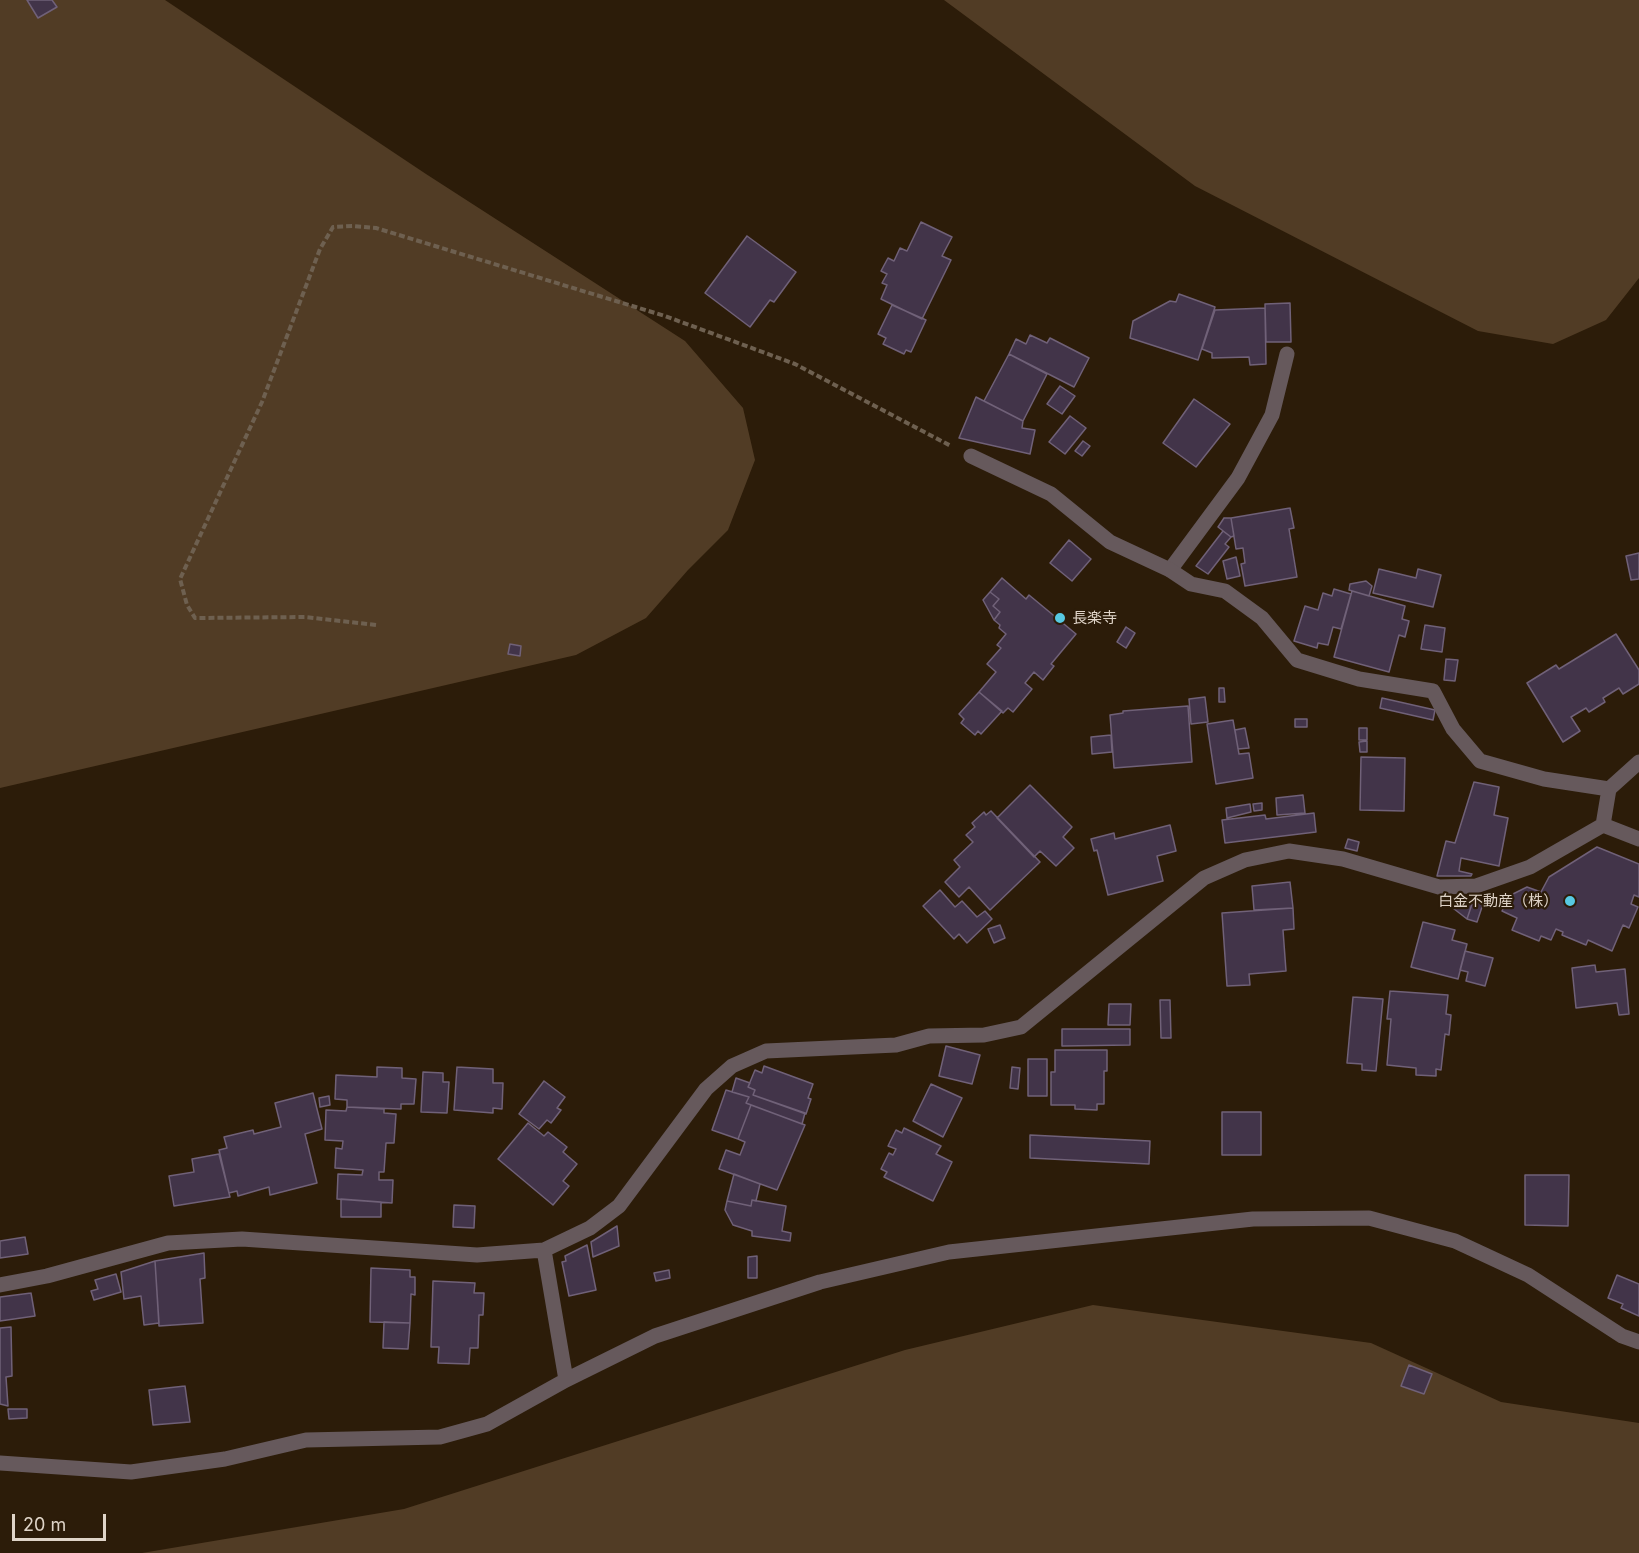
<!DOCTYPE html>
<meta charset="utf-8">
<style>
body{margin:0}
#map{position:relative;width:1639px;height:1553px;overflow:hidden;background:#2c1c09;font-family:Inter,sans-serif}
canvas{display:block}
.scale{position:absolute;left:12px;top:1514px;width:94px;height:27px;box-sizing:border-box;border:3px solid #dfd4c8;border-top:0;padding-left:8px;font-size:18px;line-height:21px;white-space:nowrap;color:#dfd4c8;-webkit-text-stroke:4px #2c1c09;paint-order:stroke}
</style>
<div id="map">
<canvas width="1639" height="1553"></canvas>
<div class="scale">20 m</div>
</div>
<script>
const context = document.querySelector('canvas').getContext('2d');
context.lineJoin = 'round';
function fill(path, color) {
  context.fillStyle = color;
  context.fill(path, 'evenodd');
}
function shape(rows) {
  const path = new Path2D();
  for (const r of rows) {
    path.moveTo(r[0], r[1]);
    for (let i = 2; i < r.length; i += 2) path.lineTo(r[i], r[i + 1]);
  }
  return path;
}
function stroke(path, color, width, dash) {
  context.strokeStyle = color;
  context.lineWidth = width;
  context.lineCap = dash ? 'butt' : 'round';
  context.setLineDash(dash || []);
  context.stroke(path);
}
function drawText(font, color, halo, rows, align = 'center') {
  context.font = font + ' Inter,"Noto Sans JP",sans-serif';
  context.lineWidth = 4.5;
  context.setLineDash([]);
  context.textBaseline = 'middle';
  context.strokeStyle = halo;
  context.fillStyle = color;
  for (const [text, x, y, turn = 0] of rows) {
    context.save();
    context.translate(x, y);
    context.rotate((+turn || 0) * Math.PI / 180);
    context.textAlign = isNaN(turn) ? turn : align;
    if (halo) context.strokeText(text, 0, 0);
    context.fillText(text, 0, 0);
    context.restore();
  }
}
const green = shape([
 [0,0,165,0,426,174,685,341,743,408,755,460,728,530,688,570,646,618,576,655,0,788],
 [944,0,1639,0,1639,278,1606,320,1553,344,1478,331,1195,186],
 [1093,1305,1371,1343,1501,1402,1639,1423,1639,1553,142,1553,404,1509,905,1350]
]);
const building = shape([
 [27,0,52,0,57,7,38,18,27,0],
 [921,222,952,237,942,256,951,260,922,319,881,299,887,285,882,283,887,274,881,271,888,258,894,261,900,248,907,251,921,222],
 [747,236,796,272,774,302,770,300,750,327,705,293,747,236],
 [1179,294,1215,307,1198,360,1130,338,1133,321,1170,301,1176,302,1179,294],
 [1290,303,1291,342,1266,342,1265,304,1290,303],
 [892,305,926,320,911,352,906,350,904,354,883,344,886,338,878,334,892,305],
 [1265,308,1266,364,1250,365,1249,357,1212,358,1212,353,1202,349,1215,310,1265,308],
 [1030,335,1047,343,1050,338,1089,358,1074,387,1009,354,1016,339,1026,344,1030,335],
 [1009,354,1047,374,1023,421,984,401,1009,354],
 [1060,386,1075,396,1062,414,1047,404,1060,386],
 [976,397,1023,421,1022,428,1035,430,1030,454,959,438,976,397],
 [1194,399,1230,424,1196,467,1163,443,1194,399],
 [1070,416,1086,428,1065,454,1049,442,1070,416],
 [1083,441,1090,446,1082,456,1075,451,1083,441],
 [1290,508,1294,528,1289,529,1297,577,1245,586,1241,564,1245,563,1243,548,1236,549,1231,518,1290,508],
 [1224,518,1231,518,1234,536,1231,537,1218,527,1224,518],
 [1223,531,1231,537,1225,544,1229,547,1208,574,1196,566,1223,531],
 [1069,540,1091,559,1072,581,1050,563,1069,540],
 [1639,553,1639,579,1631,580,1626,556,1639,553],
 [1236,557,1240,576,1227,579,1223,561,1236,557],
 [1379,569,1416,578,1418,569,1441,575,1433,607,1373,593,1379,569],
 [1002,578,1026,599,1029,595,1076,634,1051,664,1054,666,1043,680,1034,672,1025,683,1032,689,1013,712,1008,708,1003,713,979,692,996,672,987,664,1001,648,997,645,1006,634,999,628,1000,625,994,620,1000,612,993,606,999,599,990,592,1002,578],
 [1366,581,1372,586,1369,596,1349,590,1350,584,1366,581],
 [1334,589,1351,594,1341,629,1333,627,1328,645,1318,643,1317,648,1294,641,1305,606,1318,610,1323,593,1332,596,1334,589],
 [1352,591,1405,606,1402,619,1409,621,1405,637,1399,635,1389,672,1334,657,1352,591],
 [990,592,999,599,993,606,1000,612,994,620,983,600,990,592],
 [1425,625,1445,628,1442,652,1421,649,1425,625],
 [1126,627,1135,633,1126,648,1117,642,1126,627],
 [1616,634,1639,670,1639,684,1623,694,1619,688,1603,698,1605,702,1589,712,1586,708,1571,717,1580,731,1563,742,1527,683,1556,665,1559,669,1616,634],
 [510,644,521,646,520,656,508,654,510,644],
 [1446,659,1458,660,1455,681,1444,680,1446,659],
 [1219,688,1224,688,1225,702,1219,702,1219,688],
 [979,692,1002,711,981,734,978,731,975,735,961,723,964,719,959,714,979,692],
 [1205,697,1208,722,1191,724,1189,699,1205,697],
 [1382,698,1435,710,1433,720,1380,708,1382,698],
 [1188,706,1192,762,1114,768,1110,715,1123,713,1123,711,1188,706],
 [1295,719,1307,719,1307,727,1295,727,1295,719],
 [1233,720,1239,754,1249,753,1253,778,1216,784,1207,724,1233,720],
 [1245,728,1249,748,1238,749,1235,730,1245,728],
 [1359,728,1367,728,1367,740,1359,740,1359,728],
 [1111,735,1112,752,1092,754,1091,737,1111,735],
 [1367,741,1367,752,1360,752,1359,742,1367,741],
 [1361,757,1405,758,1404,811,1360,810,1361,757],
 [1474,782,1499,787,1494,815,1508,818,1499,866,1461,858,1459,871,1472,874,1471,876,1437,876,1446,841,1455,843,1474,782],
 [1030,785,1072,827,1063,837,1074,848,1056,866,1040,851,1034,857,997,818,1030,785],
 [1303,795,1305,813,1277,815,1276,798,1303,795],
 [1262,803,1262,810,1254,811,1253,804,1262,803],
 [1250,804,1251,812,1227,818,1226,808,1250,804],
 [991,811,1040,862,990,910,969,887,959,897,945,882,960,867,954,860,973,842,966,835,975,827,972,823,984,812,986,815,991,811],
 [1314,813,1316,832,1225,843,1222,820,1265,815,1266,819,1314,813],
 [1170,825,1176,851,1157,856,1163,881,1108,895,1097,850,1094,851,1091,839,1114,833,1115,839,1170,825],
 [1348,839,1359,842,1357,851,1345,848,1348,839],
 [1597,847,1639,864,1639,897,1634,895,1631,904,1638,907,1629,928,1623,925,1612,951,1588,940,1586,945,1562,935,1563,932,1556,929,1551,940,1541,936,1539,941,1512,930,1517,918,1502,911,1509,896,1527,887,1541,892,1549,877,1597,847],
 [1290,882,1293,908,1254,910,1252,886,1290,882],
 [940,890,955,907,962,901,977,917,985,911,992,919,967,943,959,934,954,939,923,906,940,890],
 [1473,901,1467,919,1449,905,1473,901],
 [1473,901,1483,904,1477,922,1467,919,1473,901],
 [1293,908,1294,929,1283,930,1286,971,1249,974,1250,985,1227,986,1222,913,1293,908],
 [1423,922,1455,930,1452,940,1467,944,1458,979,1411,967,1423,922],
 [1000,925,1005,938,994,943,988,929,1000,925],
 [1465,951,1493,958,1485,986,1466,981,1468,972,1460,970,1465,951],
 [1595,965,1596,972,1625,969,1629,1014,1619,1015,1617,1003,1576,1008,1572,968,1595,965],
 [1390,991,1448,995,1446,1014,1451,1015,1449,1035,1445,1034,1441,1070,1436,1069,1436,1076,1416,1075,1416,1068,1387,1065,1391,1019,1387,1019,1390,991],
 [1353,997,1383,999,1376,1071,1362,1070,1362,1064,1347,1063,1353,997],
 [1160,1000,1170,1000,1171,1038,1161,1038,1160,1000],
 [1109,1004,1131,1004,1130,1025,1108,1025,1109,1004],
 [1062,1029,1130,1029,1130,1045,1062,1046,1062,1029],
 [946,1046,980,1055,972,1084,939,1076,946,1046],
 [1055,1050,1107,1050,1107,1071,1104,1071,1104,1104,1097,1104,1097,1110,1075,1109,1075,1105,1051,1105,1051,1072,1055,1072,1055,1050],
 [1028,1059,1047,1059,1047,1096,1028,1096,1028,1059],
 [764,1066,813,1084,808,1098,811,1099,806,1114,753,1095,755,1090,748,1087,755,1070,762,1073,764,1066],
 [377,1067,402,1068,402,1078,416,1079,414,1104,401,1104,401,1109,347,1107,347,1100,335,1099,336,1075,377,1077,377,1067],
 [457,1067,493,1069,493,1083,503,1083,502,1109,493,1108,493,1113,454,1110,457,1067],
 [1012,1067,1020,1068,1018,1089,1010,1088,1012,1067],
 [423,1072,443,1073,443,1082,449,1082,447,1113,421,1112,423,1072],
 [736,1078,750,1083,748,1087,755,1090,753,1095,805,1113,802,1124,746,1103,749,1097,732,1092,736,1078],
 [544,1081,565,1097,557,1108,561,1110,551,1123,547,1120,539,1129,519,1114,544,1081],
 [931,1084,962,1098,943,1137,913,1121,931,1084],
 [726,1090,749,1097,746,1103,751,1105,738,1139,712,1130,726,1090],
 [313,1093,322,1129,305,1134,317,1183,270,1195,269,1187,238,1196,237,1191,229,1193,219,1150,227,1148,224,1137,253,1130,254,1134,281,1127,275,1103,313,1093],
 [329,1096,330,1105,320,1107,319,1098,329,1096],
 [751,1105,805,1125,777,1190,719,1169,726,1150,740,1155,745,1142,738,1139,751,1105],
 [347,1107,384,1109,384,1113,396,1114,394,1143,386,1143,384,1172,379,1172,379,1180,393,1180,392,1203,337,1199,338,1174,362,1175,363,1170,335,1168,336,1148,342,1149,343,1141,325,1140,326,1110,346,1111,347,1107],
 [1222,1112,1261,1112,1261,1155,1222,1155,1222,1112],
 [528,1123,544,1136,548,1132,567,1147,563,1152,577,1164,563,1181,569,1186,553,1205,498,1159,528,1123],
 [904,1128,941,1146,936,1154,952,1162,933,1201,884,1177,887,1172,881,1169,889,1153,893,1155,896,1149,888,1146,896,1130,902,1133,904,1128],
 [1030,1135,1150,1141,1149,1164,1030,1158,1030,1135],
 [219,1154,230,1197,174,1206,169,1176,194,1172,192,1159,219,1154],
 [734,1174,760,1184,756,1201,752,1200,751,1206,727,1201,734,1174],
 [1525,1175,1569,1175,1568,1226,1525,1225,1525,1175],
 [341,1199,381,1202,381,1217,341,1217,341,1199],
 [752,1200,786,1206,782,1231,791,1233,790,1241,752,1236,752,1231,733,1225,725,1210,727,1201,751,1206,752,1200],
 [454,1205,475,1206,474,1228,453,1227,454,1205],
 [617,1226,619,1246,593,1257,591,1242,617,1226],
 [25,1237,28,1254,0,1258,0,1241,25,1237],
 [587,1245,596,1290,569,1296,562,1262,566,1261,565,1256,587,1245],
 [204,1253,205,1278,200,1279,203,1323,159,1326,155,1261,204,1253],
 [757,1256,757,1278,748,1278,748,1257,757,1256],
 [155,1261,159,1323,144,1325,141,1296,124,1299,121,1272,155,1261],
 [371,1268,410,1270,410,1277,415,1277,415,1295,411,1294,410,1323,370,1322,371,1268],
 [669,1270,670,1278,656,1281,654,1273,669,1270],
 [116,1274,121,1292,94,1300,91,1291,98,1289,95,1280,116,1274],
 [1617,1275,1639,1284,1639,1316,1621,1308,1623,1304,1608,1298,1617,1275],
 [433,1281,475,1283,474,1293,484,1293,483,1315,479,1315,478,1348,470,1348,469,1364,438,1363,439,1347,431,1347,433,1281],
 [31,1293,35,1316,0,1321,0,1297,31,1293],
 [384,1322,410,1323,408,1349,383,1348,384,1322],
 [11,1327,12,1376,6,1377,8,1406,0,1404,0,1328,11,1327],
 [1409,1365,1432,1374,1424,1394,1401,1386,1409,1365],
 [185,1386,190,1422,153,1425,149,1390,185,1386],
 [8,1409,27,1409,27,1418,9,1419,8,1409]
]);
const path = shape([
 [376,625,305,617,195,618,187,605,180,579,262,402,320,249,333,227,353,226,376,228,665,316,795,364,951,446]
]);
const service = shape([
 [1170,570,1238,478,1272,415,1287,354]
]);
const minor = shape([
 [971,456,1051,494,1110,542,1170,570,1191,584,1225,591,1262,618,1297,660,1359,679,1433,691,1453,729,1480,761,1544,779,1609,789],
 [1603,825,1609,789,1639,762],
 [1603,825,1639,839],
 [544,1250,566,1380],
 [0,1285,47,1276,168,1243,242,1239,477,1255,544,1250,590,1228,619,1206,706,1089,732,1066,766,1051,896,1045,929,1036,984,1035,1021,1027,1204,878,1245,860,1289,851,1343,859,1439,887,1476,886,1530,867,1603,825],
 [0,1463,131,1472,225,1459,306,1440,440,1437,487,1424,566,1380,655,1336,820,1282,949,1252,1253,1219,1369,1218,1455,1241,1528,1275,1622,1336,1639,1342]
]);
const markers = [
 [1060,618,6,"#57c9e2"],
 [1570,901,6,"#57c9e2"]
];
const poiNames = [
 ["長楽寺",1072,618],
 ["白金不動産（株）",1558,901,"right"]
];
fill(green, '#513c25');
fill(building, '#423449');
stroke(building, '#706178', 1.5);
stroke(path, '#6e6050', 4, [6, 3]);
stroke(service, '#66595c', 15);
stroke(minor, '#66595c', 15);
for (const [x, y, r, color] of markers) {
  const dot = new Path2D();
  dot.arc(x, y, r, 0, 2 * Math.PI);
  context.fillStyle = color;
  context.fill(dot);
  stroke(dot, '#2c1c09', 2);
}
drawText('15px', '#dfd4c8', '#2c1c09', poiNames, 'left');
</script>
